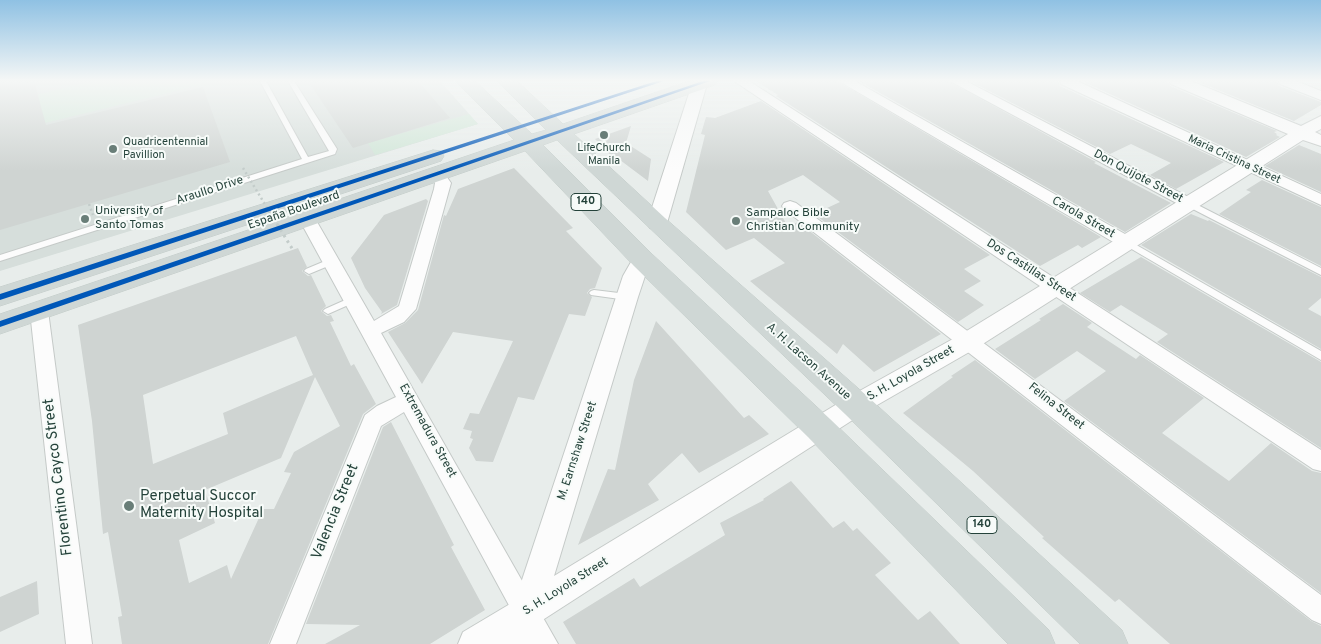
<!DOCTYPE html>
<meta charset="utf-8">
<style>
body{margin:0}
canvas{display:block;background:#e8edeb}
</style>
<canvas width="1321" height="644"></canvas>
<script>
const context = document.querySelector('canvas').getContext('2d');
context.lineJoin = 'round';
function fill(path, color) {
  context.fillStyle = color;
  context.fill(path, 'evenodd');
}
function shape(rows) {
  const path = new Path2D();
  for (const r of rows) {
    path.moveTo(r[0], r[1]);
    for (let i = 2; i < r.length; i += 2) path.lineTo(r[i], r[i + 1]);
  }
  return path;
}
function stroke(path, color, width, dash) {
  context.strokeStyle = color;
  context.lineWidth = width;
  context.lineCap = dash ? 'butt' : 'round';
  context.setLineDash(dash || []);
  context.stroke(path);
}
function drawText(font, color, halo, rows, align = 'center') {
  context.font = font + ' Overpass,sans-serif';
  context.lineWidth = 4;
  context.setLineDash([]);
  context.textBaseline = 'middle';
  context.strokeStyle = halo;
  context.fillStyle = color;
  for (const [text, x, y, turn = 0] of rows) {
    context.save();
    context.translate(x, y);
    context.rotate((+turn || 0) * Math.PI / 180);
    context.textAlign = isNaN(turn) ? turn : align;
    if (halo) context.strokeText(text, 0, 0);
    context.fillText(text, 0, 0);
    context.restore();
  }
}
const built = shape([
 [0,81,440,81,478,124,0,271]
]);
const green = shape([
 [92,81,217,81,0,134,0,104],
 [469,114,478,124,375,155,368,143]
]);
const building = shape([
 [0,81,34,81,46,125,203,87,230,162,0,230],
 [308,81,418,81,450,118,353,148],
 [756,81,837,81,1101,237,1082,248,1078,245,1040,266,776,96,778,95],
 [859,81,948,81,1096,162,1094,163,1171,203,1125,232],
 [970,81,1058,81,1060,86,1224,162,1176,189,1150,175,1171,163,1131,144,1110,154],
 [1082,81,1167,81,1170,86,1277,131,1274,132,1277,134,1276,135,1280,137,1246,157],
 [1196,81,1277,81,1279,86,1321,102,1321,105,1294,121],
 [761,101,990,255,964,269,981,281,964,291,984,305,958,322,814,214,840,202,803,175,768,191,788,227,798,222,941,334,874,372,843,344,837,354,750,281,785,263,754,238,726,250,686,212,705,135,701,134,706,117,715,118],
 [631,126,626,143,651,159,648,181,620,160,616,161,595,139],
 [1299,145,1321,154,1321,192,1265,166],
 [514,168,573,228,566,231,602,268,595,288,590,289,587,293,592,297,585,316,569,314,534,400,518,397,493,462,476,461,469,448,473,439,470,438,472,431,463,429,470,413,479,414,513,341,453,332,422,384,388,332,405,323,418,310,444,215,446,216,458,189],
 [1262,180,1321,207,1321,266,1219,214,1251,192,1246,190],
 [426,199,428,201,397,305,381,314,382,312,365,288,351,258,384,215],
 [1191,214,1208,221,1209,220,1321,277,1321,298,1308,309,1321,316,1321,349,1141,245],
 [298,248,307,267,302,271,308,276,311,275,326,306,321,311,327,316,331,315,334,321,330,322,351,366,354,364,376,404,363,414,268,644,122,644,118,617,122,616,108,532,103,534,92,421,78,325],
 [296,336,313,375,223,413,228,434,153,464,143,395],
 [315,377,340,426,294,452,284,472,291,473,274,509,263,509,231,579,227,565,189,583,179,540,215,523,205,490,281,458],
 [1141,257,1321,362,1321,448,1157,342,1168,334,1121,305,1110,312,1080,293],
 [1063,304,1092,323,1087,327,1136,359,1140,355,1204,398,1162,433,1229,481,1271,443,1312,471,1321,473,1321,593,1064,401,1106,371,1077,351,1035,379,995,349,1041,320,1039,319],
 [656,321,744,418,749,415,769,434,699,473,682,453,648,484,659,500,578,545,608,469,615,470,634,380],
 [975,360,1311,621,1321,626,1321,644,1170,644,1119,599,1115,602,1042,538,1044,537,973,471,903,413,953,377,951,376],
 [391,422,454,545,451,547,485,610,430,644,325,644,360,625,306,624,383,427],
 [791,481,833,528,844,521,853,531,857,528,891,563,875,575,918,620,930,611,960,644,576,644,563,622,634,578,640,587,725,535,720,523,764,500,763,499],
 [37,581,39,614,0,632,0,597]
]);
const path = shape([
 [89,204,93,215]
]);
const service = shape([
 [260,81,266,81,308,157,329,151,288,81,294,81,337,149,335,154,0,261,0,255,302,159,260,81],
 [1188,200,1321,268,1321,275,1185,205,1185,201,1188,200],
 [1126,239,1321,351,1321,360,1123,244,1122,242,1126,239],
 [330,259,333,260,335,262,333,264,309,274,304,271,306,269,330,259],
 [594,290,627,294,632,297,627,300,591,295,589,293,591,291,594,290],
 [352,297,357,300,355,302,328,314,323,311,325,309,352,297]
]);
const minor = shape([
 [734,81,749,81,1321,450,1321,471,1313,469,734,81],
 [839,81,855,81,1132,238,1134,242,1132,246,1126,247,1120,246,839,81],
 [950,81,966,81,1194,200,1196,203,1194,206,1188,208,1182,206,950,81],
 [1060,81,1077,81,1321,194,1321,205,1061,84,1060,81],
 [1279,81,1296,81,1321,91,1321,100,1280,84,1279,81],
 [437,168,442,170,451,183,416,309,404,322,381,333,558,644,530,644,404,412,381,426,296,644,270,644,365,415,377,406,396,397,299,219,301,215,313,215,374,321,399,306,434,189,435,183,429,173,432,170,437,168],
 [790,201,796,203,1321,595,1321,624,1312,620,784,209,782,206,784,203,790,201],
 [39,304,46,306,48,311,92,644,66,644,30,311,32,306,39,304]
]);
const tertiary = shape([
 [693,81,705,81,707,84,667,223,664,228,657,229,650,228,647,223,693,81],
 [1169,81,1191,81,1301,126,1321,116,1321,129,1315,132,1321,135,1321,146,1303,140,978,347,865,412,541,621,534,644,458,644,463,632,515,601,623,276,635,255,643,253,651,255,654,260,645,276,638,297,554,576,847,398,960,335,1288,134,1171,84,1169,81]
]);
const primary = shape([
 [455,81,475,81,532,134,546,130,497,81,517,81,563,124,689,81,717,81,715,85,574,134,665,218,867,396,1122,630,1128,644,1080,644,845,414,557,140,543,145,652,254,830,419,1049,630,1055,644,1008,644,808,437,634,266,525,151,0,334,0,314,514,140,455,81],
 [433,150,441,151,444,156,441,161,0,306,0,287,433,150]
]);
const pathBridgeFar1 = shape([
 [243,168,278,226]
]);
const pathBridge = shape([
 [277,224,293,250]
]);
const cycleway = shape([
 [656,81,664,81,0,300,0,294,656,81],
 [703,81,710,81,0,327,0,321,703,81]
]);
const markers = [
 [604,135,5,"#697e78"],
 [113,149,5,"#697e78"],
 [85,219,5,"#697e78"],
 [736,221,5,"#697e78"],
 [129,506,6,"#697e78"]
];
const farPoinames = [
 ["Quadricentennial",123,143],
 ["Pavillion",123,156],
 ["LifeChurch",604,149,"center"],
 ["Manila",604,162,"center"]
];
const farStreetnames = [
 ["Maria Cristina Street",1234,160,25]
];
const shields = [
 [586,202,30],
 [982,525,30]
];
const shieldNames = [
 ["140",586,202],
 ["140",982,525]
];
const streetNames = [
 ["Don Quijote Street",1138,177,28],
 ["Araullo Drive",210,191,-18],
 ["España Boulevard",294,211,-19],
 ["Carola Street",1083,218,30],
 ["Dos Castillas Street",1031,271,33],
 ["A. H. Lacson Avenue",808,362,42],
 ["S. H. Loyola Street",911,374,-30],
 ["Felina Street",1056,407,38],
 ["Extremadura Street",427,431,61],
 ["M. Earnshaw Street",578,451,-72],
 ["S. H. Loyola Street",566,587,-32]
];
const poiNames = [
 ["University of",95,212],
 ["Santo Tomas",95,226],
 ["Sampaloc Bible",746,214],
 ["Christian Community",746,228]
];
const nearStreetnames = [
 ["Florentino Cayco Street",59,477,-97],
 ["Valencia Street",336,512,-68]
];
const nearPoinames = [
 ["Perpetual Succor",140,497],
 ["Maternity Hospital",140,514]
];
fill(built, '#d6dedb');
fill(green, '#d1e6d8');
fill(building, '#cfd4d2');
stroke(service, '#c5cac8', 2);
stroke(minor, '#c5cac8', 2);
stroke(tertiary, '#c5cac8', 2);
stroke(primary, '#c3ccc9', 1);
stroke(path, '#c3ccca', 2.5, [2, 3]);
fill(service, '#fcfcfc');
fill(minor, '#fcfcfc');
fill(tertiary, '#fcfcfc');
fill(primary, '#cfd7d5');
stroke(pathBridgeFar1, '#c3ccca', 2.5, [2, 3]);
stroke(pathBridge, '#c3ccca', 3, [2.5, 4]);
fill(cycleway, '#0057b8');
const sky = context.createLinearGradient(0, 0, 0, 171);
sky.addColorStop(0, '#8fc1e3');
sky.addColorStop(0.47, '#f5f7f6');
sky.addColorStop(1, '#f5f7f600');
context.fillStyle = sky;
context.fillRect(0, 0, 1321, 171);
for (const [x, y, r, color] of markers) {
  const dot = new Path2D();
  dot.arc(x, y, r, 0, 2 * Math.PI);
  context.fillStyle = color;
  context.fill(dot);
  stroke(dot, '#f7fbf9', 2);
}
drawText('11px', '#24423a', '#f7fbf9', farPoinames, 'left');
drawText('11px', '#24423a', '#f7fbf9', farStreetnames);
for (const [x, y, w] of shields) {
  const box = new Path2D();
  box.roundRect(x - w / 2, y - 8.5, w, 17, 4);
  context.fillStyle = '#f7fbf9';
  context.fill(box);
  stroke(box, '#24423a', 1);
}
drawText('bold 11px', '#24423a', null, shieldNames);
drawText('12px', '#24423a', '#f7fbf9', streetNames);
drawText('12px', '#24423a', '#f7fbf9', poiNames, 'left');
drawText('15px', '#24423a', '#f7fbf9', nearStreetnames);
drawText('15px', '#24423a', '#f7fbf9', nearPoinames, 'left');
</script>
